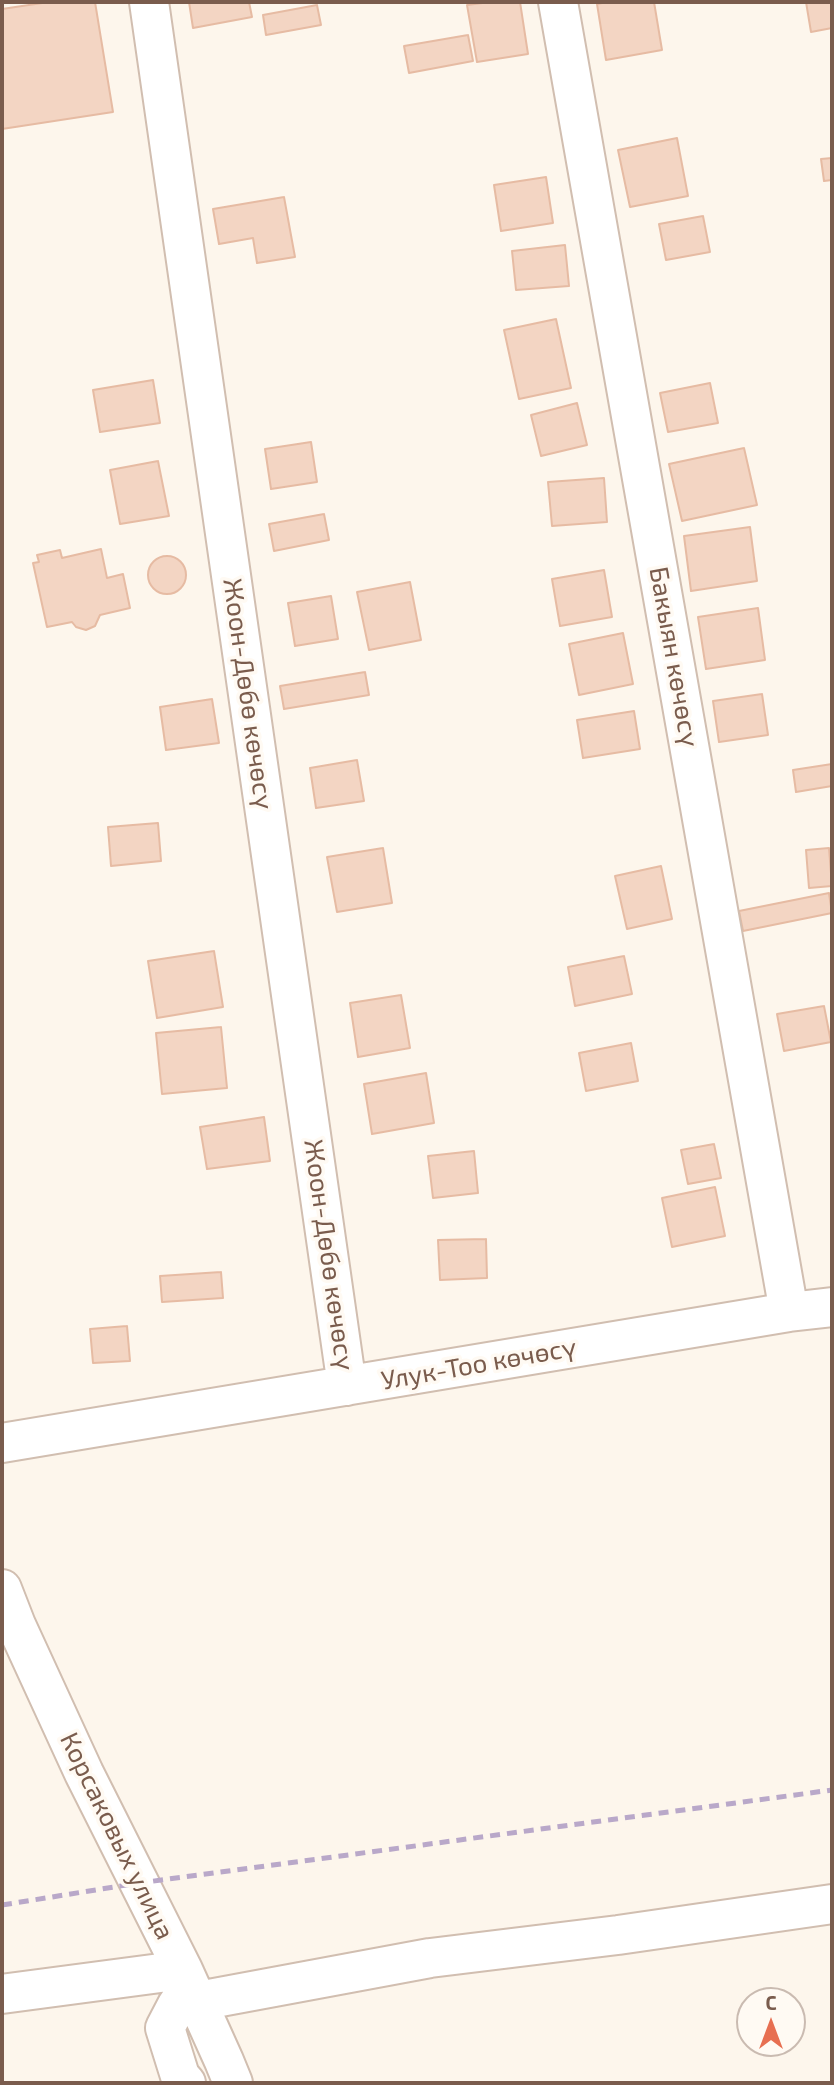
<!DOCTYPE html>
<meta charset="utf-8">
<style>
body{margin:0}
#map{position:relative;width:834px;height:2085px;overflow:hidden;background:#fdf6ec;font-family:"Exo 2",sans-serif}
canvas{display:block}
.frame{position:absolute;inset:0;border:4px solid #7a5c4d;pointer-events:none}
.north{position:absolute;left:736px;top:1987px;width:70px;height:70px;box-sizing:border-box;background:#fffaf3;border:2px solid #cabbb1;border-radius:50%;rotate:0deg;font-size:19px;font-weight:700;line-height:28px;text-align:center;color:#7a5c4d}
.north::after{content:'';display:block;margin:auto;width:24px;height:32px;background:#e76f51;clip-path:polygon(50% 0,100% 100%,50% 72%,0 100%)}
</style>
<div id="map">
<canvas width="834" height="2085"></canvas>
<div class="frame"></div>
<div class="north">С</div>
</div>
<script>
const context = document.querySelector('canvas').getContext('2d');
context.lineJoin = 'round';
function fill(path, color) {
  context.fillStyle = color;
  context.fill(path, 'evenodd');
}
function shape(rows) {
  const path = new Path2D();
  for (const r of rows) {
    if (r.length === 3) {
      path.moveTo(r[0] + r[2], r[1]);
      path.arc(r[0], r[1], r[2], 0, 2 * Math.PI);
      continue;
    }
    path.moveTo(r[0], r[1]);
    for (let i = 2; i < r.length; i += 2) path.lineTo(r[i], r[i + 1]);
  }
  return path;
}
function stroke(path, color, width, dash) {
  context.strokeStyle = color;
  context.lineWidth = width;
  context.lineCap = dash ? 'butt' : 'round';
  context.setLineDash(dash || []);
  context.stroke(path);
}
function drawText(font, color, halo, rows, align = 'center') {
  context.font = font + ' "Exo 2",sans-serif';
  context.lineWidth = 7;
  context.setLineDash([]);
  context.textBaseline = 'middle';
  context.strokeStyle = halo;
  context.fillStyle = color;
  for (const [text, x, y, turn = 0] of rows) {
    context.save();
    context.translate(x, y);
    context.rotate((+turn || 0) * Math.PI / 180);
    context.textAlign = isNaN(turn) ? turn : align;
    if (halo) context.strokeText(text, 0, 0);
    context.fillText(text, 0, 0);
    context.restore();
  }
}
const building = shape([
 [49,2,95,2,113,112,2,129,2,9,49,2],
 [189,2,249,2,252,17,193,28,189,2],
 [490,2,520,2,528,54,477,62,467,5,490,2],
 [607,2,654,2,662,50,606,60,597,4,607,2],
 [806,2,832,2,832,28,811,32,806,2],
 [317,5,321,25,266,35,263,15,317,5],
 [468,35,473,61,409,73,404,46,468,35],
 [677,138,688,196,630,207,618,150,677,138],
 [832,158,832,180,824,181,821,159,832,158],
 [546,177,553,223,501,231,494,185,546,177],
 [284,197,295,257,257,263,253,238,219,244,213,209,284,197],
 [703,216,710,252,666,260,659,224,703,216],
 [565,245,569,286,516,290,512,251,565,245],
 [556,319,571,388,519,399,504,330,556,319],
 [153,380,160,423,100,432,93,390,153,380],
 [710,383,718,423,668,432,660,393,710,383],
 [577,403,587,445,541,456,531,415,577,403],
 [311,442,317,482,271,489,265,449,311,442],
 [744,448,757,505,682,521,669,464,744,448],
 [158,461,169,516,120,524,110,470,158,461],
 [604,478,607,522,552,526,548,482,604,478],
 [324,514,329,540,274,551,269,524,324,514],
 [750,527,757,581,691,591,684,536,750,527],
 [101,549,107,578,123,574,130,608,100,615,95,626,86,630,76,627,72,622,47,627,33,563,39,562,37,555,60,550,62,558,101,549],
 [167,575,19],
 [604,570,612,617,560,626,552,579,604,570],
 [410,582,421,640,369,650,357,592,410,582],
 [331,596,338,639,295,646,288,603,331,596],
 [758,608,765,660,706,669,698,617,758,608],
 [623,633,633,684,579,695,569,644,623,633],
 [365,672,369,695,284,709,280,686,365,672],
 [762,694,768,735,719,742,713,701,762,694],
 [212,699,219,743,166,750,160,707,212,699],
 [634,711,640,749,583,758,577,720,634,711],
 [357,760,364,801,316,808,310,768,357,760],
 [832,764,832,786,796,792,793,770,832,764],
 [158,823,161,861,111,866,108,827,158,823],
 [383,848,392,903,337,912,327,857,383,848],
 [829,848,832,886,809,888,806,850,829,848],
 [661,866,672,919,627,929,615,876,661,866],
 [829,893,832,913,743,931,739,911,829,893],
 [214,951,223,1007,157,1018,148,961,214,951],
 [624,956,632,994,575,1006,568,967,624,956],
 [401,995,410,1048,358,1057,350,1003,401,995],
 [824,1006,831,1042,784,1051,777,1014,824,1006],
 [221,1027,227,1088,162,1094,156,1033,221,1027],
 [631,1043,638,1081,586,1091,579,1053,631,1043],
 [426,1073,434,1123,372,1134,364,1084,426,1073],
 [264,1117,270,1161,207,1169,200,1127,264,1117],
 [714,1144,721,1178,688,1184,681,1150,714,1144],
 [474,1151,478,1193,433,1198,428,1156,474,1151],
 [715,1187,725,1236,672,1247,662,1198,715,1187],
 [486,1239,487,1278,440,1280,438,1240,486,1239],
 [221,1272,223,1298,162,1302,160,1276,221,1272],
 [127,1326,130,1361,93,1363,90,1329,127,1326]
]);
const minor = shape([
 [149,2,347,1386],
 [558,2,789,1312],
 [2,1443,789,1312,832,1307],
 [2,1589,16,1625,84,1773,183,1970,224,2061,233,2083],
 [2,1994,183,1970],
 [186,2083,180,2076,165,2028,177,2005,430,1958,618,1935,832,1904]
]);
const rail = shape([
 [2,1905,139,1883,832,1790]
]);
const streetNames = [
 ["Бакыян көчөсү",674,657,80],
 ["Жоон-Дөбө көчөсү",248,694,82],
 ["Жоон-Дөбө көчөсү",329,1255,82],
 ["Улук-Тоо көчөсү",479,1364,-10],
 ["Корсаковых улица",117,1836,64]
];
fill(building, '#f3d5c3');
stroke(building, '#e6bba3', 2);
stroke(minor, '#d1beb0', 42);
stroke(minor, '#fff', 38);
stroke(rail, '#b9a8c9', 5, [10, 7]);
drawText('26px', '#7a5c4d', '#fffaf3', streetNames);
</script>
